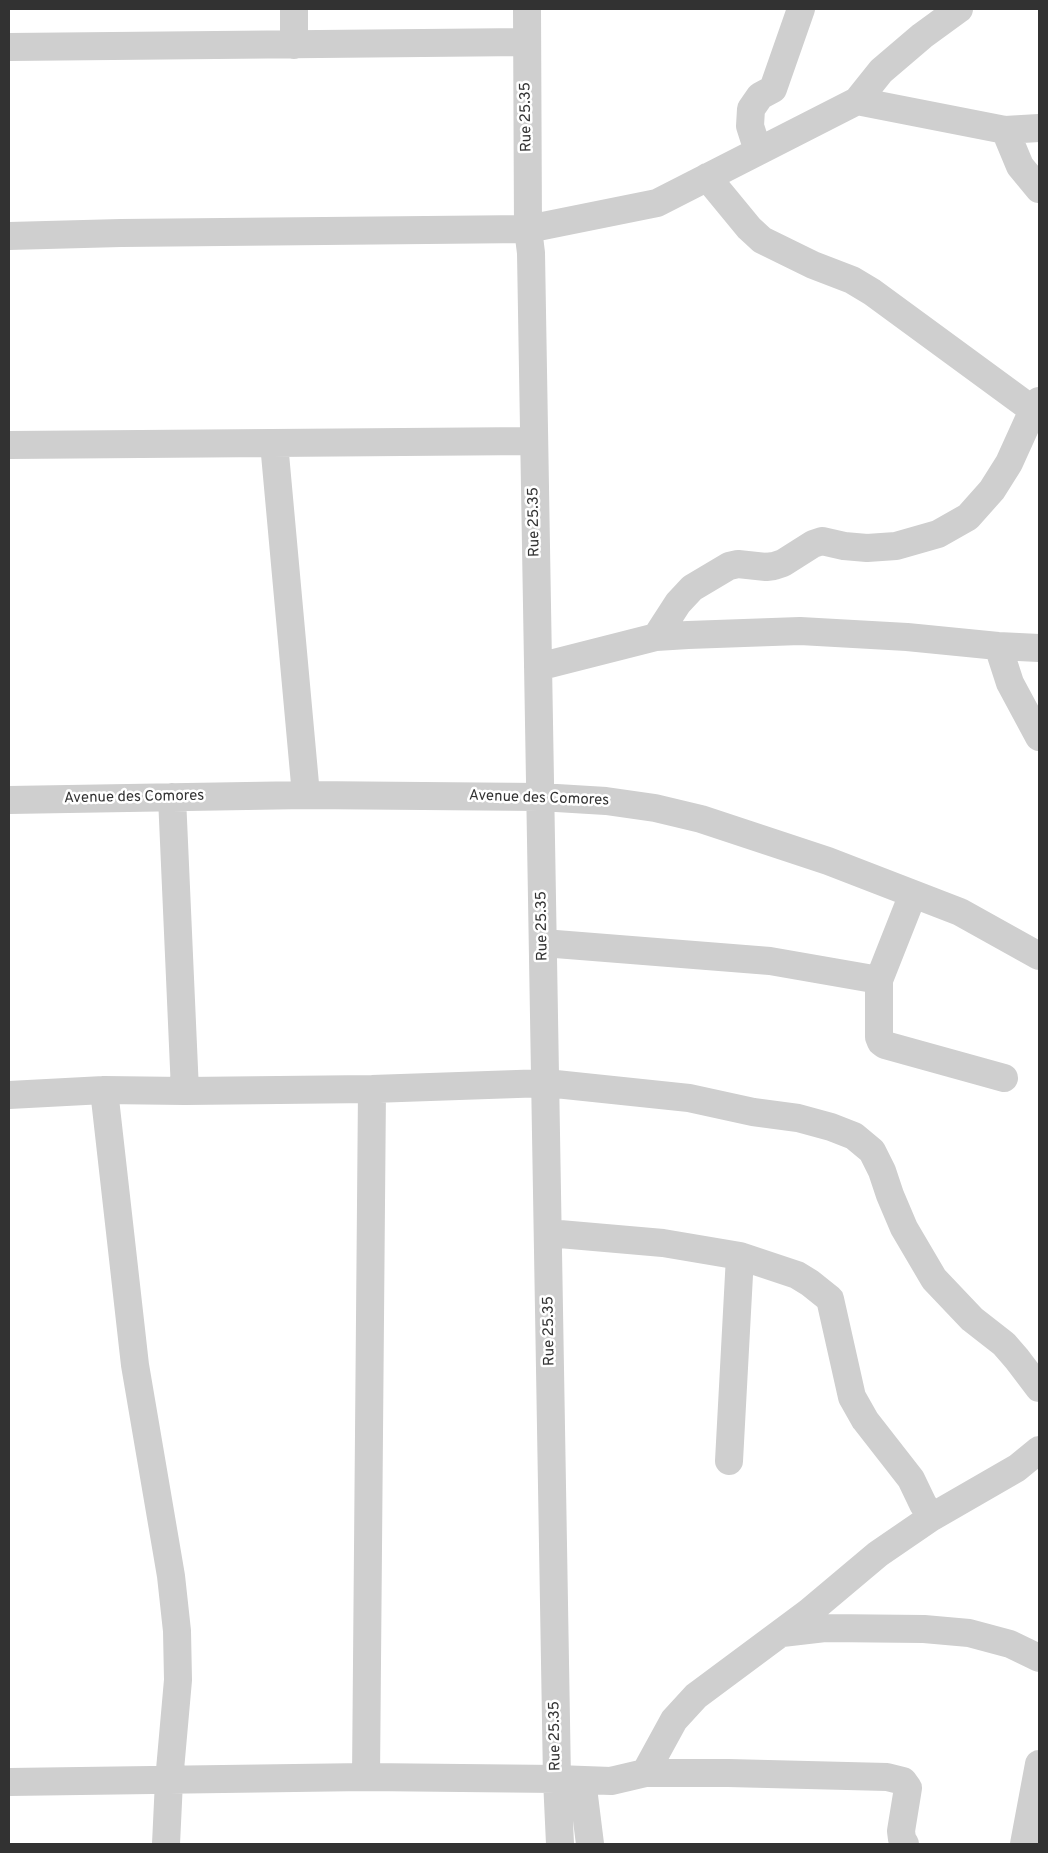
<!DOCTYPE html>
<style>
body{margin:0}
#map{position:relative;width:1048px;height:1853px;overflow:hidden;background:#fff;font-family:Overpass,sans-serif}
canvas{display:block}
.frame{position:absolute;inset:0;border:10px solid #323232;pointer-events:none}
</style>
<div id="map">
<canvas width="1048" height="1853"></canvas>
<div class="frame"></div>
</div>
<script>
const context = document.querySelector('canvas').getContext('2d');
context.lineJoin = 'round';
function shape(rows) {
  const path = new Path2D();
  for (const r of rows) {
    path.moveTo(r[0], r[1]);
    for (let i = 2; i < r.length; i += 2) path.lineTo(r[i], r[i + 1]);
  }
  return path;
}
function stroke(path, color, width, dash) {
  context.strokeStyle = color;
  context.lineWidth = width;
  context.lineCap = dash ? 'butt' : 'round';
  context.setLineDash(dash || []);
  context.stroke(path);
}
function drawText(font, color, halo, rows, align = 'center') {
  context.font = font + ' Overpass,sans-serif';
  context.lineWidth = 5;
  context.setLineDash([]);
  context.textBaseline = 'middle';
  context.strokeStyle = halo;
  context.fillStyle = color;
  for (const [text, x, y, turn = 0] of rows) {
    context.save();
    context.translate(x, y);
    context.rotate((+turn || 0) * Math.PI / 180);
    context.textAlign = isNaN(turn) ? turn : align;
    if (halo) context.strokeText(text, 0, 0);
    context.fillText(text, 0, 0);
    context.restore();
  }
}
const minor = shape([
 [527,9,528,229,531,253,557,1779,560,1844],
 [294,45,294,9],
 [9,47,526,42],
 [857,101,881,71,922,36,959,9],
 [1005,130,1020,166,1039,189],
 [758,151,750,126,751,109,760,96,773,89,801,9],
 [707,177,749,228,762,240,813,265,852,280,872,292,1033,410],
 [9,236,121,233,528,229,657,203,857,101,1005,130,1039,128],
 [274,443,306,795],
 [9,445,534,441],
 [656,637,678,603,692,588,729,566,738,564,766,567,774,566,783,563,813,544,822,541,844,546,867,548,896,546,938,534,968,517,992,490,1009,463,1033,410,1039,401],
 [998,646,1010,683,1039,737],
 [538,667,656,637,688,635,800,631,907,637,998,646,1039,648],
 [172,797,185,1091],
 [9,800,306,795,540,797,606,801,655,808,701,819,828,861,960,912,1039,956],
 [543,943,770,961,879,980,913,894],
 [879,980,879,1037,881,1042,885,1045,1004,1078],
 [104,1090,135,1365,171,1576,177,1631,178,1680,169,1781,166,1844],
 [9,1095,104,1090,185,1091,372,1089,546,1083,689,1098,753,1112,798,1118,831,1127,854,1136,872,1151,882,1171,890,1195,904,1228,934,1279,972,1319,1004,1344,1017,1359,1039,1388],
 [548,1233,663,1243,740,1256,797,1275,810,1283,830,1299,852,1397,865,1420,911,1479,923,1504,932,1517],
 [729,1461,740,1256],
 [782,1633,825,1628,924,1629,969,1633,1010,1644,1039,1658],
 [645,1773,674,1720,696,1696,809,1612,878,1554,932,1517,1017,1468,1039,1450],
 [366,1777,372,1089],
 [582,1780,590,1844],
 [9,1782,366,1777,557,1779,611,1781,645,1773,728,1773,887,1777,903,1781,908,1788,901,1831,902,1839,905,1844],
 [1024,1844,1039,1764]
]);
const streetNames = [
 ["Rue 25.35",527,117,-91],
 ["Rue 25.35",535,522,-91],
 ["Avenue des Comores",134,798,-1],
 ["Avenue des Comores",539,799,2],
 ["Rue 25.35",543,926,-91],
 ["Rue 25.35",550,1331,-91],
 ["Rue 25.35",556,1736,-91]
];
stroke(minor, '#cfcfcf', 28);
drawText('15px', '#323232', '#fff', streetNames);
</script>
